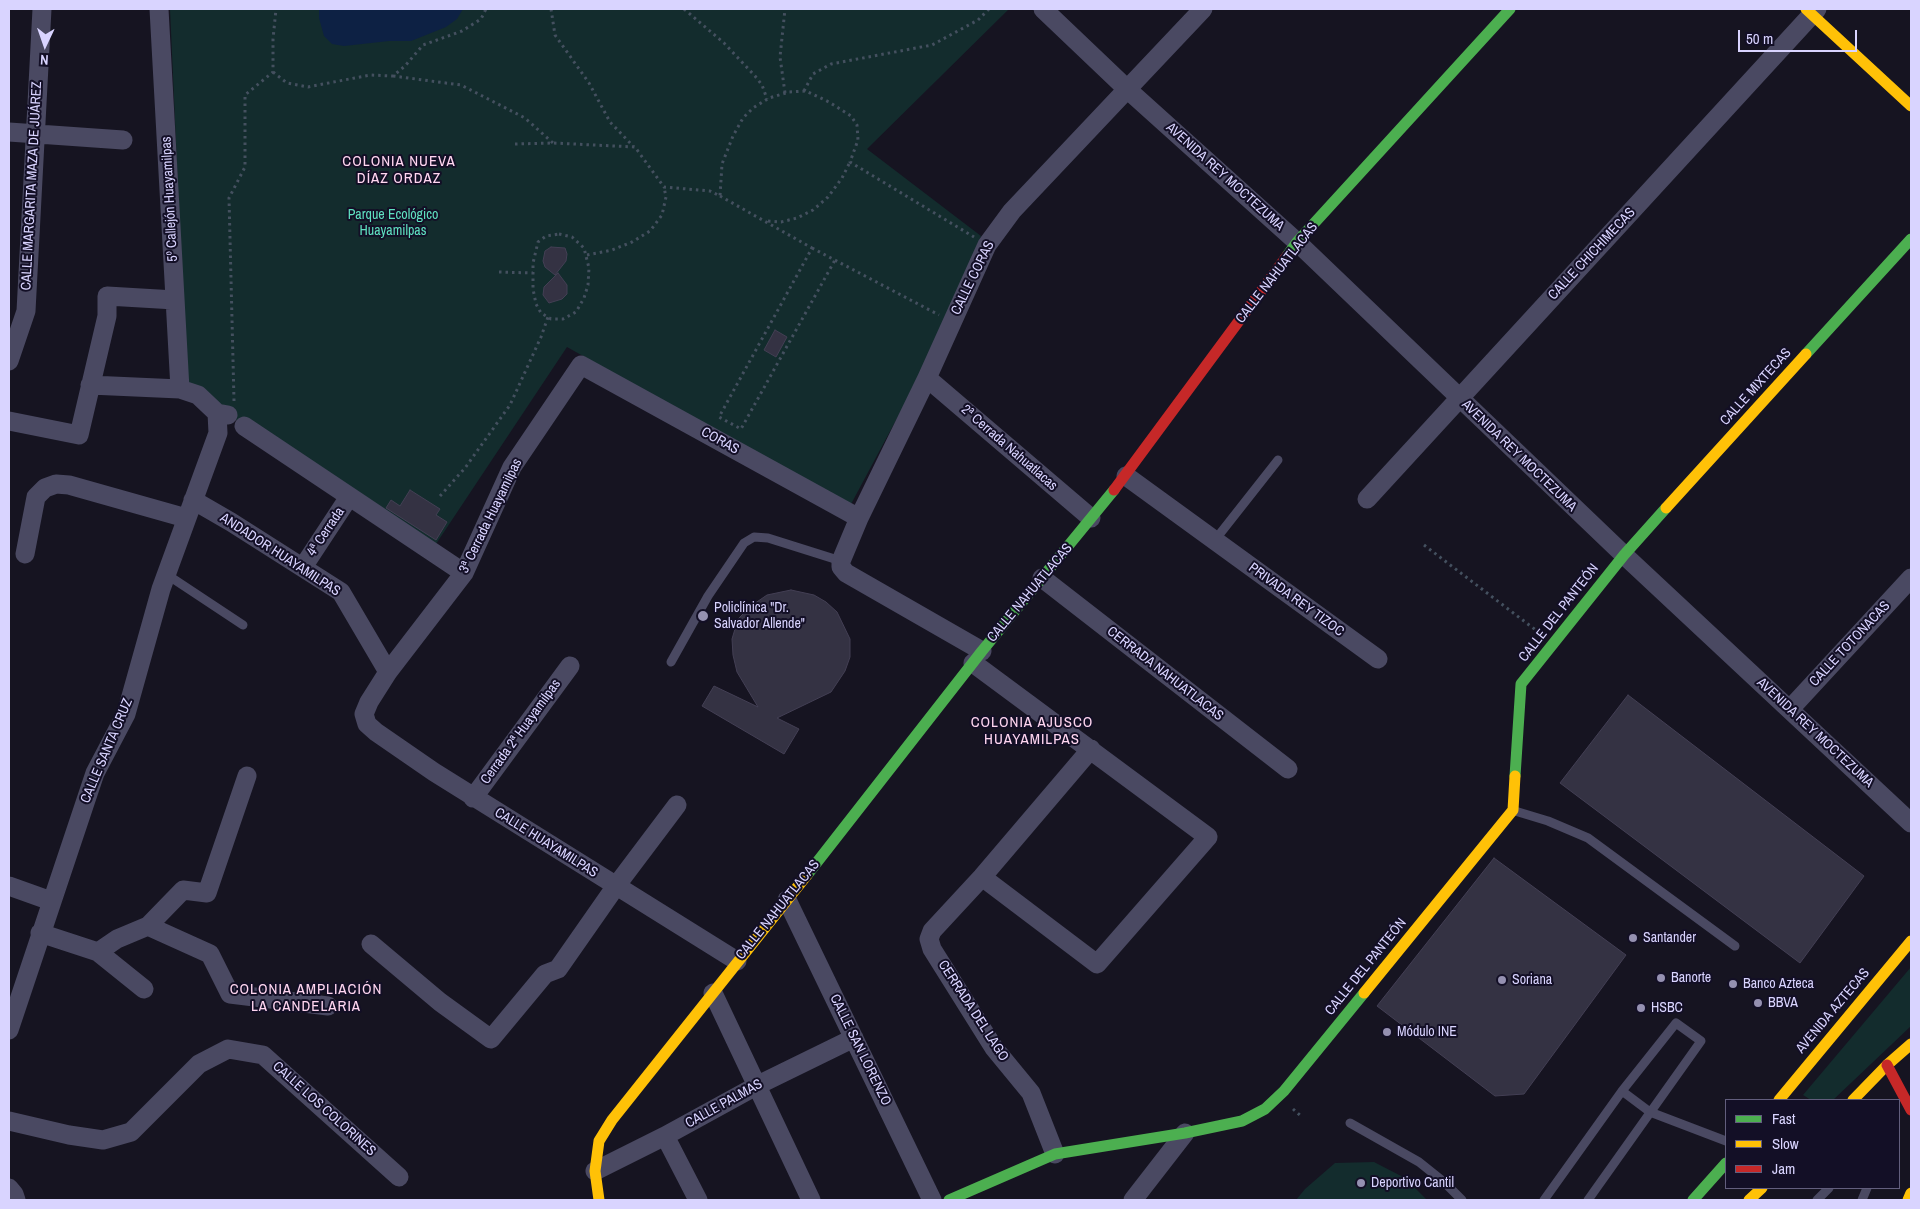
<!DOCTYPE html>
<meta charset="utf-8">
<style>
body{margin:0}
#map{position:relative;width:1920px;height:1209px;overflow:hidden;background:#161421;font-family:"Archivo Narrow",sans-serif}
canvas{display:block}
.frame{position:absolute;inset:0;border:10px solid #d9d4ff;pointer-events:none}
.legend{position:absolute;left:1725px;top:1099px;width:175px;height:90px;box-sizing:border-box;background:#130f26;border:1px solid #625e7d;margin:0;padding:6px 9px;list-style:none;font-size:15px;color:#d9d4ff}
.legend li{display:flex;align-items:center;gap:10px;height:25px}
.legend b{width:25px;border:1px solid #625e7d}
.north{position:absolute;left:20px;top:20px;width:50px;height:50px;-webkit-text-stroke:4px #130f26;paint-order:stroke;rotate:183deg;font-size:14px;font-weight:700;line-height:20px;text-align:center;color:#d9d4ff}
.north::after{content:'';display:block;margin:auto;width:18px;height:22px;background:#d9d4ff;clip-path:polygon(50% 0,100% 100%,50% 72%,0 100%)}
.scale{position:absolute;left:1738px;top:30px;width:119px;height:22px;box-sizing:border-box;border:2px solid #d9d4ff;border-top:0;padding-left:6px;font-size:15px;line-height:18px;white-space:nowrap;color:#d9d4ff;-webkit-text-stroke:4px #130f26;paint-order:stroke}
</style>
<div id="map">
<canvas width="1920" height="1209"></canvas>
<div class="frame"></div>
<ul class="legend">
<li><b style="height:6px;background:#4caf50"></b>Fast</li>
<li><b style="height:6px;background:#ffc107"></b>Slow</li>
<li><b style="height:6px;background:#c62828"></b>Jam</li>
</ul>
<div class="north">N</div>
<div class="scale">50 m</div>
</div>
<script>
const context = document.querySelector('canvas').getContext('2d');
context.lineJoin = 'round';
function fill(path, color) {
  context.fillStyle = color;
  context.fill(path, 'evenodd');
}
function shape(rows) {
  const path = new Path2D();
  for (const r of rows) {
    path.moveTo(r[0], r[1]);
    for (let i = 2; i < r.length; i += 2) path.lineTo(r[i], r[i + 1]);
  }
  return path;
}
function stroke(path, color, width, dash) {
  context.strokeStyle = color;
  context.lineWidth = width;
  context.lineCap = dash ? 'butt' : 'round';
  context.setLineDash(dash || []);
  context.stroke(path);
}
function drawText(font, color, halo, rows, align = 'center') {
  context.font = font + ' "Archivo Narrow",sans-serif';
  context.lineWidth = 4;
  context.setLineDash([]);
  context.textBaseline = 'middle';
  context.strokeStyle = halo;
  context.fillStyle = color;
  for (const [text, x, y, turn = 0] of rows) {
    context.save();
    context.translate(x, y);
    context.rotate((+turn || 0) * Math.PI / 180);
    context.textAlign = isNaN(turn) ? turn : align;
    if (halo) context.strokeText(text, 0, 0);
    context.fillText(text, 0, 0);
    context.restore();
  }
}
const green = shape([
 [170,9,1009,9,867,149,981,236,926,364,850,506,567,347,434,547,187,388],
 [1911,967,1911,1026,1833,1100,1811,1100,1803,1095],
 [1374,1162,1405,1178,1427,1200,1296,1200,1305,1189,1335,1163]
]);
const water = shape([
 [319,9,463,9,457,19,446,27,411,41,389,41,344,46,332,44,324,36,319,18]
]);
const building = shape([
 [551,247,565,248,567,254,566,261,555,275,545,267,543,261,545,251,551,247],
 [558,273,567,285,567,294,562,299,549,303,543,295,544,287,558,273],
 [775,330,787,337,776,357,764,350,775,330],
 [410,490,440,509,436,515,447,522,436,540,386,508,391,500,400,506,410,490],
 [791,590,814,595,826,602,837,612,850,639,850,657,845,671,831,692,777,718,799,729,784,754,702,706,714,686,758,707,737,672,733,655,732,639,738,619,751,606,767,595,791,590],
 [1628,695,1864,876,1800,963,1560,783,1628,695],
 [1494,858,1626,955,1524,1094,1495,1096,1377,1006,1494,858]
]);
const path = shape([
 [551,9,555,35,589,83,610,122,634,147],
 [684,9,724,43,755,76,762,85,767,99],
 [273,72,287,83,308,87,370,75,393,76,405,66,423,45,462,31,481,19,486,9],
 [393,76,461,85,525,118,553,143],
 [804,91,813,74,831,64,932,45,978,20,989,9],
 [785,93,780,57,785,9],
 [515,144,553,143,635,147,664,187,710,191,720,196,722,164,733,136,743,118,753,108,769,98,789,92,806,91,829,102,851,116,857,125,858,140,850,162,974,237],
 [720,196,812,248,719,417,741,429,835,260],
 [768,221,781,222,797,218,813,210,828,197,842,178,850,162],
 [559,234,572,237,584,248,589,268,588,285,584,298,576,312,563,319,551,319,541,313,536,304,533,289,533,263,538,242,546,236,559,234],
 [812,248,939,315],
 [587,255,612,250,632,242,650,231,662,215,666,197,664,187],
 [499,272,533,273],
 [234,401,229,198,245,167,245,95,273,72,273,39,276,9],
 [440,496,465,468,510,405,541,337,548,317],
 [1424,545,1537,631],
 [1293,1109,1302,1117]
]);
const lane = shape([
 [1215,540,1278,460],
 [166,574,243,625],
 [671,662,708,596,744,543,754,537,768,538,841,561],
 [1515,811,1548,821,1588,838,1735,946],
 [1622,1091,1650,1112,1726,1141],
 [1350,1123,1419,1162,1444,1182,1462,1200],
 [1544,1200,1622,1091,1676,1023,1701,1041,1588,1200],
 [1817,1200,1829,1188],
 [1862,1200,1867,1188]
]);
const street = shape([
 [159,9,180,389],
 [1043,9,1127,89,1297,242,1624,555,1911,823],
 [9,132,123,140],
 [9,361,26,311,42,9],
 [927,378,1091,518],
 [90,385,180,389,198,395,217,413,228,415],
 [9,421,79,435,107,316,107,296,175,300],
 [244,426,464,573],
 [1126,476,1378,659],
 [1367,499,1817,9],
 [193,500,231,522,341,592,388,672],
 [25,554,36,497,45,488,56,484,69,485,186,518],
 [303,567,349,497],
 [1042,578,1288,769],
 [982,651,846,573,841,567,841,561,859,518,927,378,987,245,1012,211,1203,9],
 [973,663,1208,837,1097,964,982,877],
 [1790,709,1911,578],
 [473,798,570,666],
 [9,886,51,901],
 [787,900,932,1200],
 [148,926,210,954,230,994,328,1006],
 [40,933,98,952,117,939,148,926,183,890,207,893,247,776],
 [371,944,440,1002,491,1039,545,974,558,969,616,886,677,805],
 [98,952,144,989],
 [737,961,434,772,376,732,367,724,364,714,369,702,388,672,464,573,512,467,581,365,859,518],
 [713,993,811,1200],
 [9,1030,95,773,126,714,161,589,218,433,217,413],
 [9,1121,69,1135,103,1140,131,1132,199,1064,228,1049,263,1055,399,1177],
 [665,1136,698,1200],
 [1055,1154,1031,1093,994,1048,932,949,929,939,932,931,982,877,1091,749],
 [595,1171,665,1136,758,1085,854,1038],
 [9,1188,14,1194,16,1200],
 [1133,1200,1185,1133]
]);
const fast = shape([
 [1287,256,1297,242,1510,9],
 [1806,354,1911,239],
 [1515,776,1521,684,1624,555,1666,508],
 [807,875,982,651,1114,490],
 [949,1200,1055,1154,1185,1133,1242,1121,1265,1109,1284,1091,1364,993],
 [1693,1200,1726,1163]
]);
const slow = shape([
 [1806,9,1911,106],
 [1666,508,1806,354],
 [1364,993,1513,810,1515,776],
 [1779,1100,1911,941],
 [1853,1100,1887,1065,1911,1044],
 [599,1200,595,1171,599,1141,612,1120,807,875],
 [1749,1200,1762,1188],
 [1908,1200,1911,1193]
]);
const jam = shape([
 [1114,490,1287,256],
 [1887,1065,1911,1110]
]);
const markers = [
 [703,616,6,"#9591b1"],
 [1633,938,5,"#9591b1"],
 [1661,978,5,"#9591b1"],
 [1502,980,5,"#9591b1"],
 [1733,984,5,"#9591b1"],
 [1758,1003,5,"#9591b1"],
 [1641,1008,5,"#9591b1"],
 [1387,1032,5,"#9591b1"],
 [1361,1183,5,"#9591b1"]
];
const streetNames = [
 ["AVENIDA REY MOCTEZUMA",1225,177,42],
 ["CALLE MARGARITA MAZA DE JUÁREZ",32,186,-87],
 ["5º Callejón Huayamilpas",170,199,-93],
 ["CALLE CHICHIMECAS",1592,254,-47],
 ["CALLE NAHUATLACAS",1277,273,-52],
 ["CALLE CORAS",973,278,-64],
 ["CALLE MIXTECAS",1756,387,-48],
 ["CORAS",720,441,29],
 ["2ª Cerrada Nahuatlacas",1009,448,41],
 ["AVENIDA REY MOCTEZUMA",1519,456,44],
 ["3ª Cerrada Huayamilpas",491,516,-64],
 ["4ª Cerrada",326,532,-56],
 ["ANDADOR HUAYAMILPAS",280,555,33],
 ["CALLE NAHUATLACAS",1030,593,-50],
 ["PRIVADA REY TIZOC",1296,600,36],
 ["CALLE DEL PANTEÓN",1559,613,-52],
 ["CALLE TOTONACAS",1850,644,-47],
 ["CERRADA NAHUATLACAS",1165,674,38],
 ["Cerrada 2ª Huayamilpas",521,732,-54],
 ["AVENIDA REY MOCTEZUMA",1815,733,43],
 ["CALLE SANTA CRUZ",107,751,-67],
 ["CALLE HUAYAMILPAS",546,843,32],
 ["CALLE NAHUATLACAS",778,910,-51],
 ["CALLE DEL PANTEÓN",1366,967,-51],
 ["CERRADA DEL LAGO",973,1011,57],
 ["AVENIDA AZTECAS",1833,1011,-50],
 ["CALLE SAN LORENZO",860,1050,64],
 ["CALLE PALMAS",724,1104,-29],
 ["CALLE LOS COLORINES",324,1109,42]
];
const parkNames = [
 ["Parque Ecológico",393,215],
 ["Huayamilpas",393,231]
];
const poiNames = [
 ["Policlínica \"Dr.",714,608],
 ["Salvador Allende\"",714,624],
 ["Santander",1643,938],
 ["Banorte",1671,978],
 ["Soriana",1512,980],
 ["Banco Azteca",1743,984],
 ["BBVA",1768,1003],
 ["HSBC",1651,1008],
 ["Módulo INE",1397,1032],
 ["Deportivo Cantil",1371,1183]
];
const neighbourhoodNames = [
 ["COLONIA NUEVA",399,162],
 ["DÍAZ ORDAZ",399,179],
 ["COLONIA AJUSCO",1032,723],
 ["HUAYAMILPAS",1032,740],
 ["COLONIA AMPLIACIÓN",306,990],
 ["LA CANDELARIA",306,1007]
];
fill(green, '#132c2d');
fill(water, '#0d2144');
fill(building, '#343243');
stroke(building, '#433f54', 1);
stroke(path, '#44505f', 3, [2.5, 4]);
stroke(lane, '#4a4962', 9);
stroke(street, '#4a4962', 19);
stroke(fast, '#4caf50', 11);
stroke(slow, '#ffc107', 11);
stroke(jam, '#c62828', 11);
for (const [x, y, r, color] of markers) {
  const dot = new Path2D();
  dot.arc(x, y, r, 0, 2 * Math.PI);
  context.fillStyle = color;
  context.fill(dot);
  stroke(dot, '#130f26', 2);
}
drawText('14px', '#d9d4ff', '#130f26', streetNames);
drawText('14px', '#5fe0c0', '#130f26', parkNames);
drawText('14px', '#d9d4ff', '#130f26', poiNames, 'left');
context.letterSpacing = '1px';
drawText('15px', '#ffd6f0', '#130f26', neighbourhoodNames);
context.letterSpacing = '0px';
</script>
